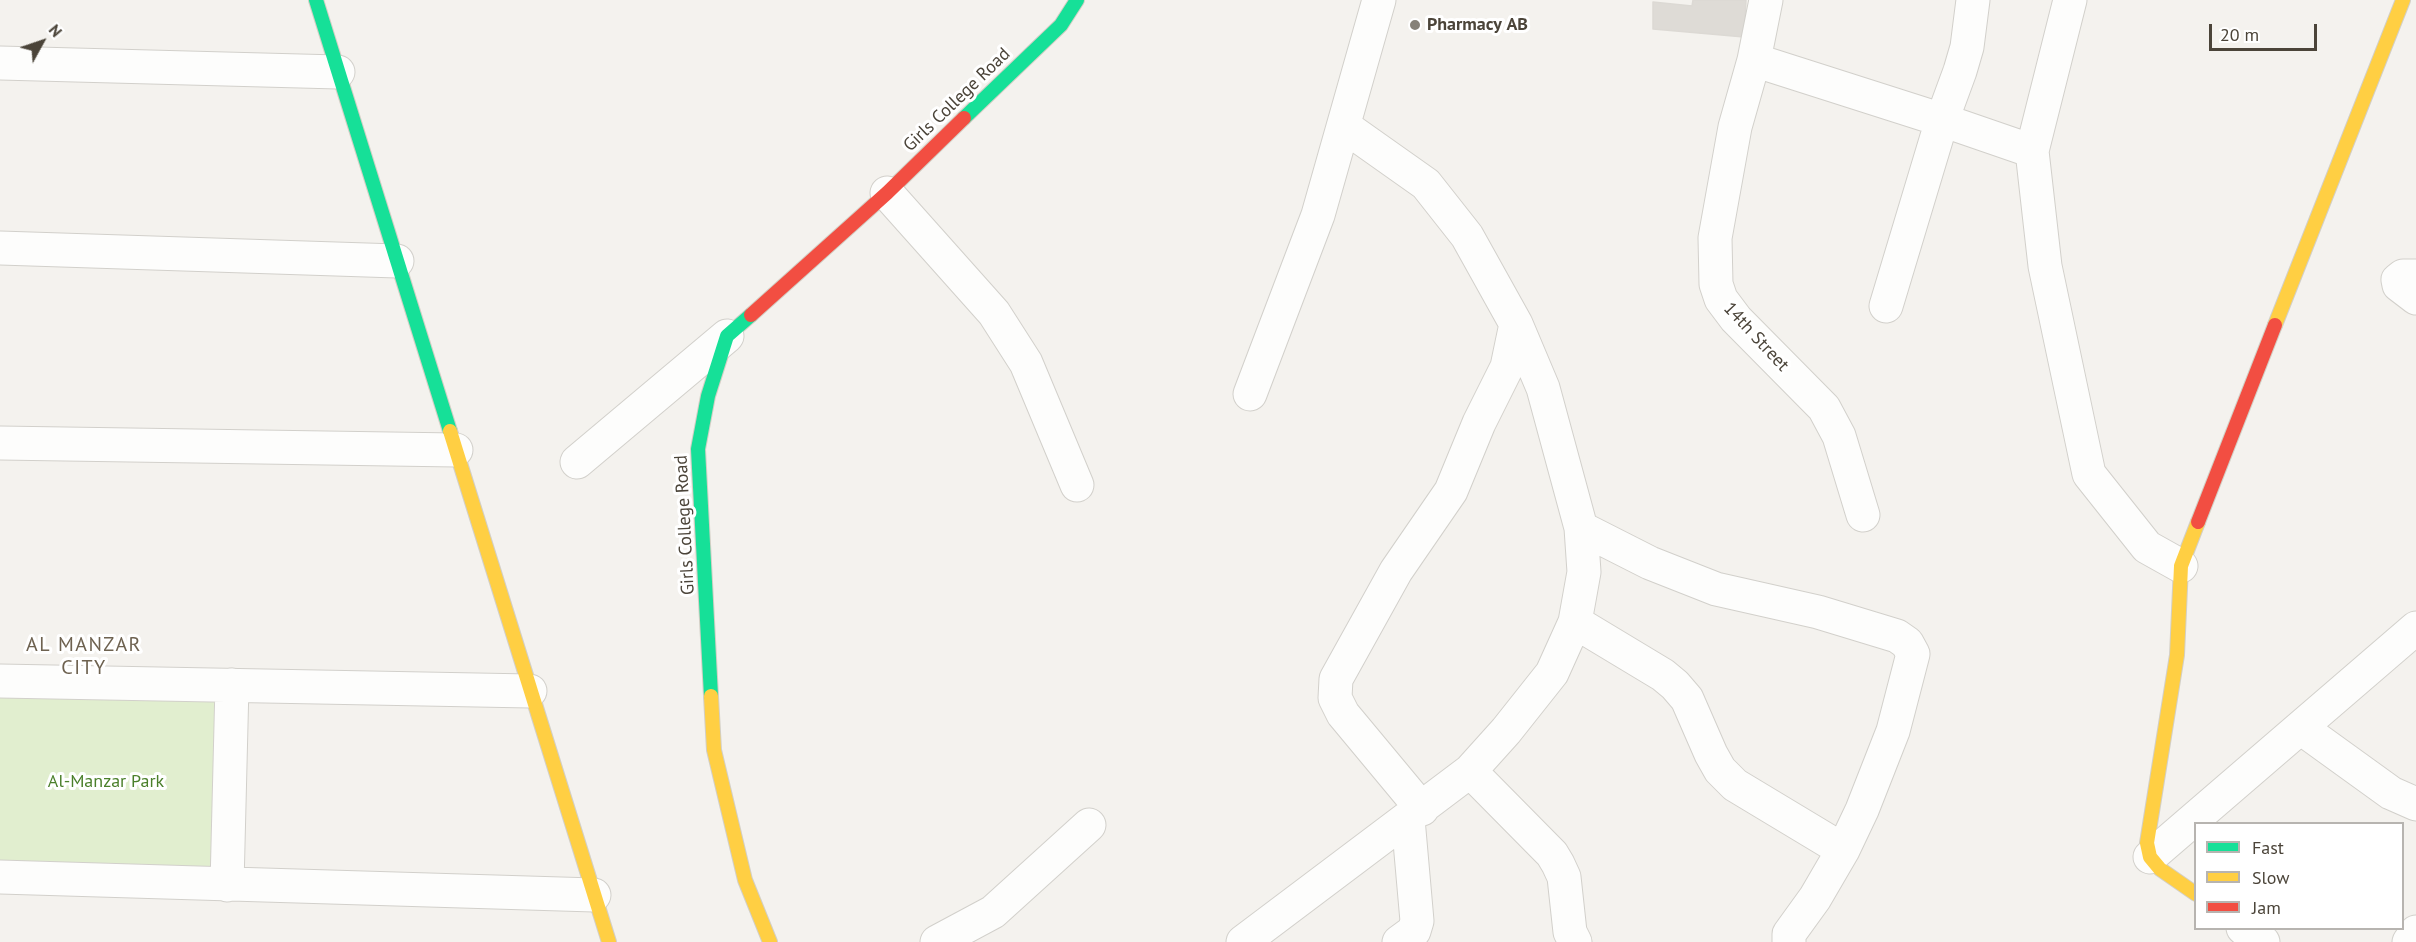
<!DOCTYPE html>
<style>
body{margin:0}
#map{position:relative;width:2416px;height:942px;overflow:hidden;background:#f4f2ee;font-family:"PT Sans",sans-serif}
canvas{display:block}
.legend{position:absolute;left:2194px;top:822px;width:210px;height:108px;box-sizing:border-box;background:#fff;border:2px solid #b7b4b0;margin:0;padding:8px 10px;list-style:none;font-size:18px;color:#4b4439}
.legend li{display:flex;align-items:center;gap:12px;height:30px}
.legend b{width:30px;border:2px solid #b7b4b0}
.north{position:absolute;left:12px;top:12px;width:60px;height:60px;-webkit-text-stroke:4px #fff;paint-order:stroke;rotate:50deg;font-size:16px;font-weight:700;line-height:24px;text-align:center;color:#4b4439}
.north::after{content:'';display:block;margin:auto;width:21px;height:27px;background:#4b4439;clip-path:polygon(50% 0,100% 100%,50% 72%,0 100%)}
.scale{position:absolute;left:2209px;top:24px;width:108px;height:27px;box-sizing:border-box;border:3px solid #4b4439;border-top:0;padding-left:8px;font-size:18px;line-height:21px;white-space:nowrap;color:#4b4439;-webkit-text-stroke:4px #fff;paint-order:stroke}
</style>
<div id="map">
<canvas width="2416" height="942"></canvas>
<ul class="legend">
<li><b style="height:8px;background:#16e098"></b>Fast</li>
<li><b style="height:8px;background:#ffcf43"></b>Slow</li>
<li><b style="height:8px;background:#f24e42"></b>Jam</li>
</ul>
<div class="north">N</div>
<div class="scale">20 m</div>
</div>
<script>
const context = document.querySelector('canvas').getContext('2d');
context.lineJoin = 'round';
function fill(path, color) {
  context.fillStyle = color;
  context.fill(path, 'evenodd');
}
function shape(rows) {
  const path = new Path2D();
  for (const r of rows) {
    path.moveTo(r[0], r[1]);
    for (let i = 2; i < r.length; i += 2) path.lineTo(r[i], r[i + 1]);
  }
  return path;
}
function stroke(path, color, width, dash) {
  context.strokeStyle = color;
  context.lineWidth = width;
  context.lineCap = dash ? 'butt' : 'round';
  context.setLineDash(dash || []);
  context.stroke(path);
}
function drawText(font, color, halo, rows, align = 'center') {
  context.font = font + ' "PT Sans",sans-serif';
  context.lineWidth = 6;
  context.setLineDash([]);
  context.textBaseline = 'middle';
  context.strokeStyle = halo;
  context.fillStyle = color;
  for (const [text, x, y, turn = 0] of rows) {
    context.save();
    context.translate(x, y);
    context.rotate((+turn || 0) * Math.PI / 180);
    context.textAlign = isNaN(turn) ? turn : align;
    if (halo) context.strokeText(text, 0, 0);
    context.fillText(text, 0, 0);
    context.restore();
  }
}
const green = shape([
 [0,681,232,685,227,885,0,877]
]);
const building = shape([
 [1693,0,1746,0,1744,37,1653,29,1653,2,1692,6,1693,0]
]);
const street = shape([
 [1766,0,1754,60,1735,127,1715,238,1716,284,1721,299,1736,319,1824,408,1839,436,1863,515],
 [2070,0,2032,151,2045,266,2089,474,2147,547,2181,566],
 [1754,60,1942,120,2032,151],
 [0,63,338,72],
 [1344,126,1426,184,1467,236,1516,324,1507,367,1479,423,1451,491,1396,571,1336,679,1335,698,1343,714,1422,809],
 [887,193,994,313,1026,363,1077,485],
 [0,248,397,261],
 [2416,276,2403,276,2398,280,2399,285,2416,298],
 [1886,306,1942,120,1960,71,1967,47,1973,0],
 [1250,394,1318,215,1379,0],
 [0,443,456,450],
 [577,462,727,336],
 [1581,528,1650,563,1716,589,1818,612,1897,636,1907,643,1913,654,1893,731,1862,810,1843,850,1815,898,1789,934,1789,942],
 [1575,622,1663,675,1675,685,1687,699,1711,754,1720,770,1735,785,1843,850],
 [0,681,530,691],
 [2301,728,2391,793,2416,804],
 [1470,771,1552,854,1558,864,1564,877,1570,932,1575,942],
 [2150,857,2416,628],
 [0,877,594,895],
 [227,885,232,685],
 [2243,928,2263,942],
 [937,942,993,912,1089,825],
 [1243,942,1470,771,1506,731,1552,673,1575,622,1584,572,1581,528,1543,388,1516,324],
 [1399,942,1414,931,1417,921,1408,819],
 [2409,942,2416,932]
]);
const fast = shape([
 [316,0,450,431],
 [964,118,1061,25,1077,0],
 [711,696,698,449,708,396,727,336,751,315]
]);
const slow = shape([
 [2275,325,2403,0],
 [450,431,609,942],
 [711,696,714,750,745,880,770,942],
 [2196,894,2160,869,2150,857,2147,843,2177,655,2181,566,2198,522]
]);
const jam = shape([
 [751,315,887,193,964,118],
 [2198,522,2275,325]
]);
const markers = [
 [1415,25,6,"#868178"]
];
const poiNames = [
 ["Pharmacy AB",1427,25]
];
const streetNames = [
 ["Girls College Road",957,100,-44],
 ["14th Street",1756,337,47],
 ["Girls College Road",685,525,-93]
];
const parkNames = [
 ["Al-Manzar Park",106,782]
];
const neighbourhoodNames = [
 ["AL MANZAR",84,645],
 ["CITY",84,668]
];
fill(green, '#e1eecf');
fill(building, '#dedbd6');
stroke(building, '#dcd9d4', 1.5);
stroke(street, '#d2d0cb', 35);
stroke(fast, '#d3cfc5', 16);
stroke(slow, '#d3cfc5', 16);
stroke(jam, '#d3cfc5', 16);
stroke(street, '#fdfdfc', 33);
stroke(fast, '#16e098', 14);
stroke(slow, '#ffcf43', 14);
stroke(jam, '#f24e42', 14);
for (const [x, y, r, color] of markers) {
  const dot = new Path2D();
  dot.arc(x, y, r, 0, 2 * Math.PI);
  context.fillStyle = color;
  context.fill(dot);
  stroke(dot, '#fff', 2);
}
drawText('bold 18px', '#4b4439', '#fff', poiNames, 'left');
drawText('18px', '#4b4439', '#fff', streetNames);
drawText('18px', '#4a7f2a', '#fff', parkNames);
context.letterSpacing = '1.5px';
drawText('20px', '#6e6250', '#fff', neighbourhoodNames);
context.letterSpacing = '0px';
</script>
